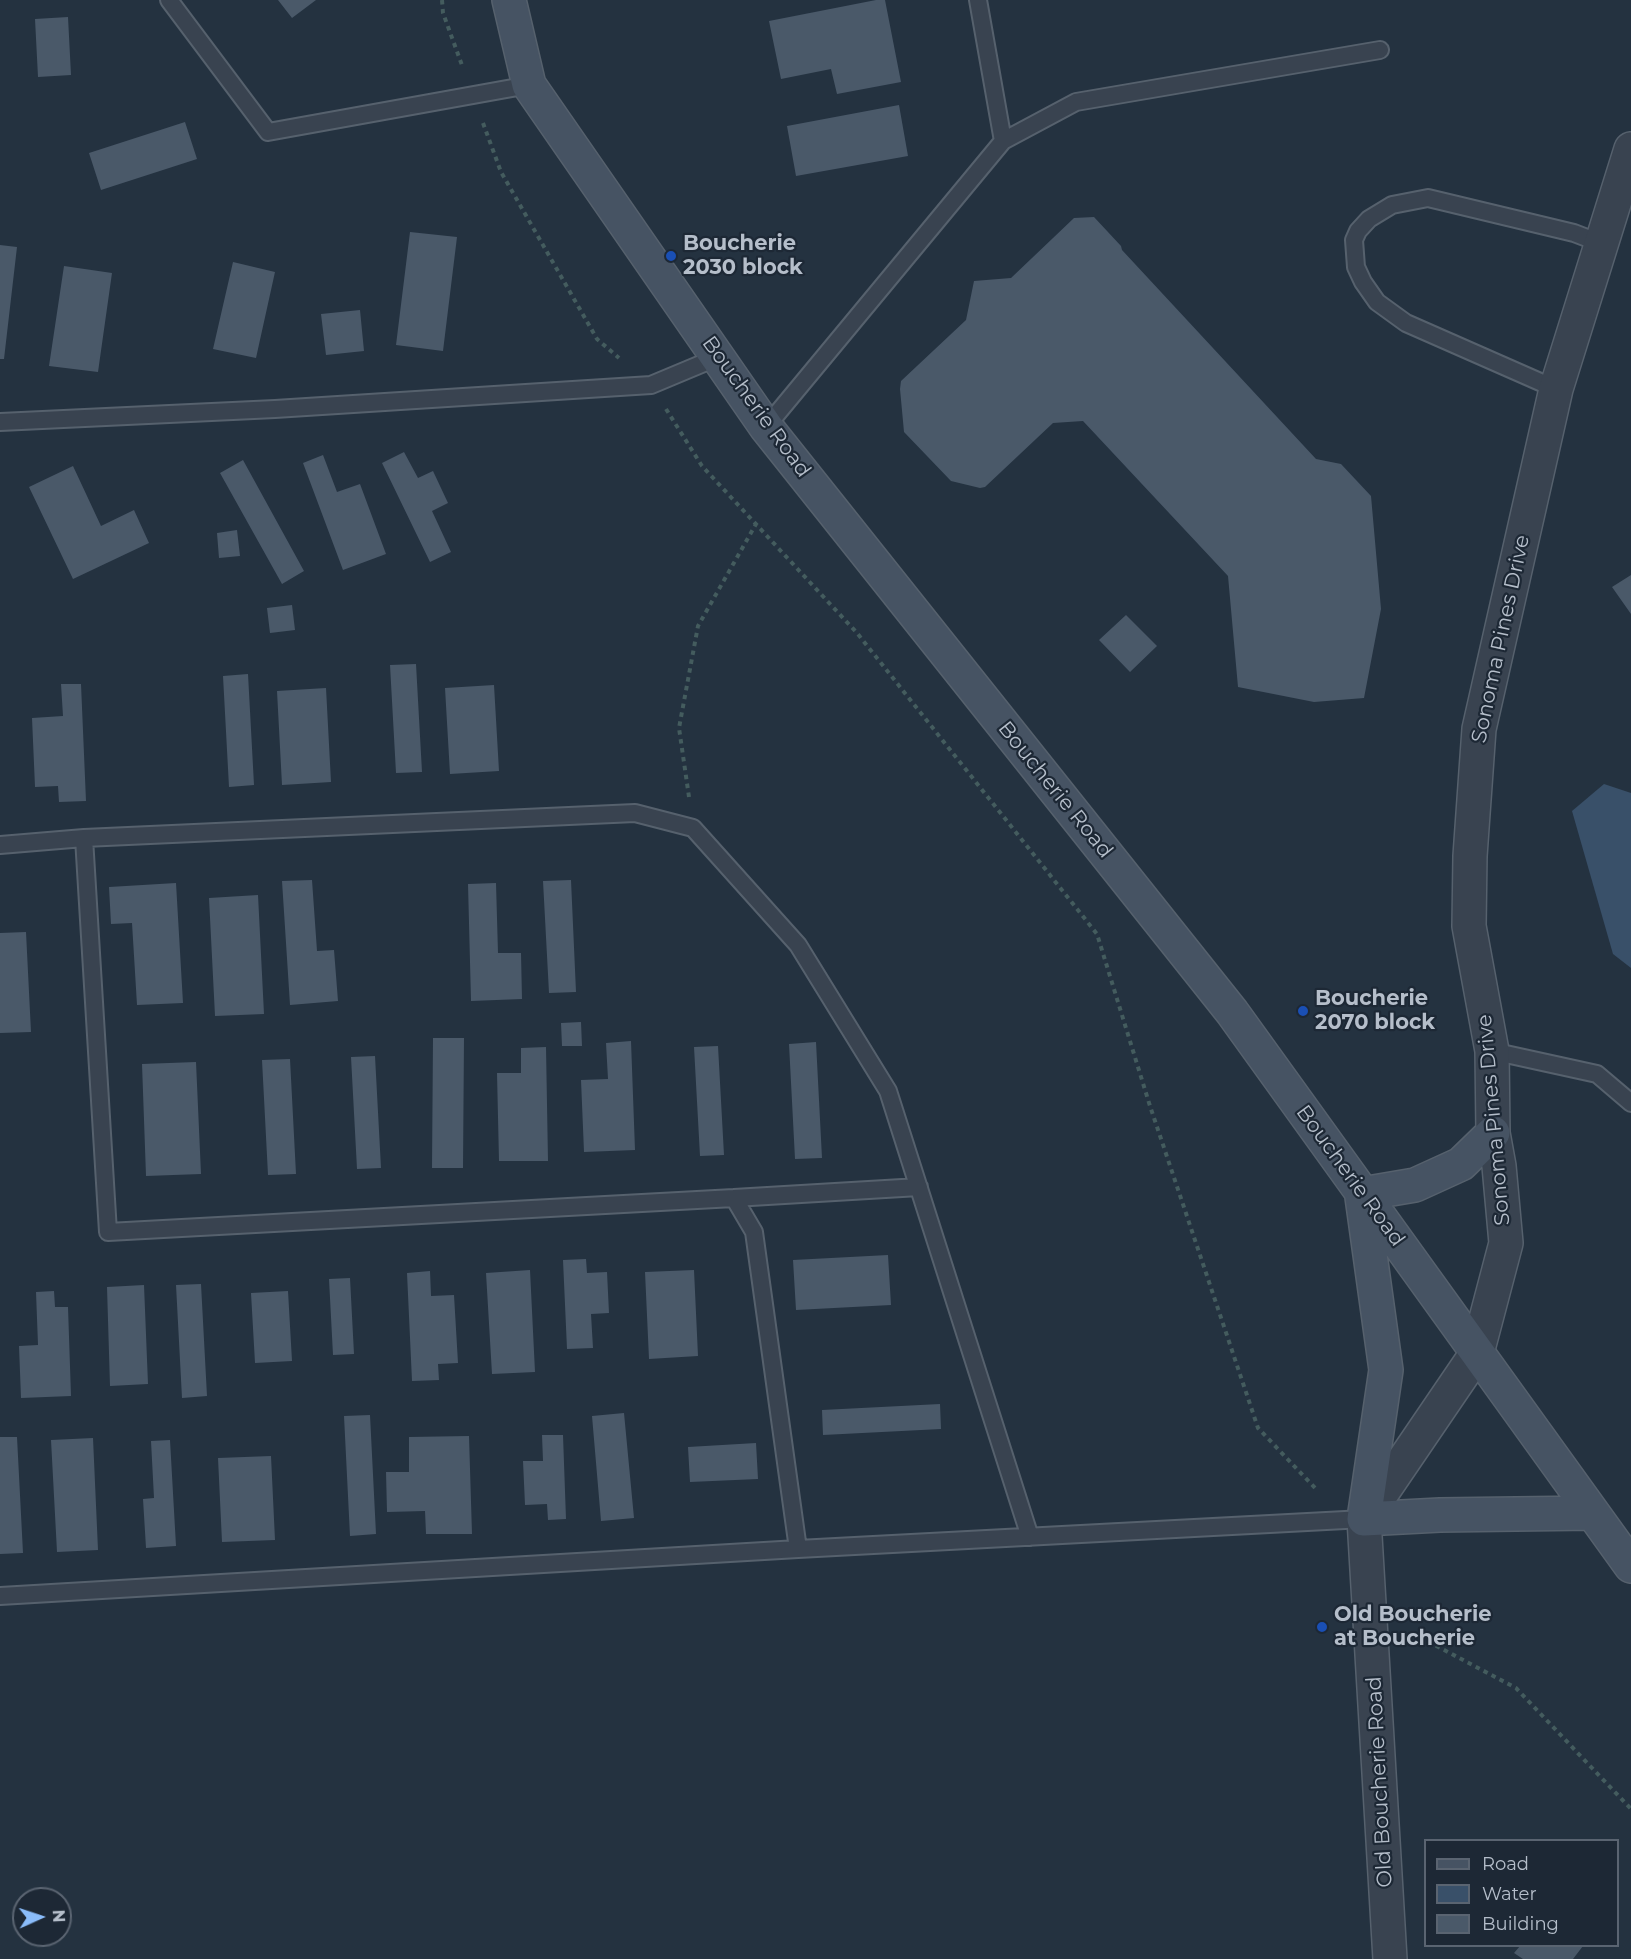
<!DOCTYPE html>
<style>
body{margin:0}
#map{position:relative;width:1631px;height:1959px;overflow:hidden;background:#243240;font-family:Montserrat,sans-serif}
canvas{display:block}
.legend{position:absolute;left:1424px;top:1839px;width:195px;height:108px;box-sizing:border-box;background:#1d2835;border:2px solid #5a6471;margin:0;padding:8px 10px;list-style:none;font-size:18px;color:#b5beca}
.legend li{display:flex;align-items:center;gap:12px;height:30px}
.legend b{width:30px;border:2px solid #5a6471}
.north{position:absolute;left:12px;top:1887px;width:60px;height:60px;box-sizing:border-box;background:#1d2835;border:2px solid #5a6471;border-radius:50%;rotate:87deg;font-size:16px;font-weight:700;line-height:24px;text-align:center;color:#b5beca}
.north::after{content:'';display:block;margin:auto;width:21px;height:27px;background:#8abcfa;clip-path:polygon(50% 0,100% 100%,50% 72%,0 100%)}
</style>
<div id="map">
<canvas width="1631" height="1959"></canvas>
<ul class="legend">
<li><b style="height:8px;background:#465363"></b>Road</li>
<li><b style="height:16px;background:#395069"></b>Water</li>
<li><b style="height:16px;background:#4a5969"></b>Building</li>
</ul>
<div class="north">N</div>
</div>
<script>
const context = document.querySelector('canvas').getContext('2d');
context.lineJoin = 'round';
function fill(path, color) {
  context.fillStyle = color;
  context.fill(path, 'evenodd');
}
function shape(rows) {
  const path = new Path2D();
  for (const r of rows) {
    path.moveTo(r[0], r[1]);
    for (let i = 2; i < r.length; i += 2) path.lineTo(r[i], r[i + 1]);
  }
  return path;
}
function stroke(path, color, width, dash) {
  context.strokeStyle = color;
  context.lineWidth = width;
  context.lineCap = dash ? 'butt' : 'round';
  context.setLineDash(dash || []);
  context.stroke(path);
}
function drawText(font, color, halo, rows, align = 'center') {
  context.font = font + ' Montserrat,sans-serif';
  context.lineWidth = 4.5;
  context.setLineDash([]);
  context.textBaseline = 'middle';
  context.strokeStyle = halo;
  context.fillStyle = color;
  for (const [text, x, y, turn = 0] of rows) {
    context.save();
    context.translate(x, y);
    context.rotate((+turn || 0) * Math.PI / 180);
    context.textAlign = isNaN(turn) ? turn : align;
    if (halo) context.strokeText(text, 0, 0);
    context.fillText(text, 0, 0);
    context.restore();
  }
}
const water = shape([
 [1604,784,1631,793,1631,968,1613,954,1572,811]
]);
const building = shape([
 [278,0,316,0,292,18],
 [876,0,885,0,901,82,837,94,831,69,781,79,769,21],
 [68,17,71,75,38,77,35,19],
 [899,105,908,156,796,176,787,126],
 [185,122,197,159,101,190,89,153],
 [1094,217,1121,246,1122,250,1316,459,1341,464,1371,496,1381,609,1364,698,1314,702,1238,687,1228,576,1083,421,1053,423,985,487,980,488,951,481,904,432,900,389,901,381,966,320,974,281,1011,278,1074,218],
 [410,232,457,237,443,351,396,345],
 [0,245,17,247,4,359,0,359],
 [233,262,275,272,256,358,213,349],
 [64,266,112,273,98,372,49,366],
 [360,310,364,351,326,355,321,314],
 [404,452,418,478,433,471,448,503,432,511,451,552,430,562,382,463],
 [323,455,337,492,360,484,386,554,343,570,303,463],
 [243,460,304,571,282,584,220,473],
 [73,466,101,526,134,510,149,543,73,579,29,487],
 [237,530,240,556,219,558,217,533],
 [1631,575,1631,614,1612,587],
 [292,605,295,630,270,633,267,608],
 [1126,615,1157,646,1130,672,1099,640],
 [416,664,422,772,396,773,390,665],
 [248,674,254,785,229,787,223,676],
 [61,684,81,684,86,801,59,802,58,786,35,787,32,718,63,716],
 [494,685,499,771,450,774,445,688],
 [326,688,331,782,282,785,277,691],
 [312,880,317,951,334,950,338,1001,290,1005,282,881],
 [571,880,576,992,549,993,543,881],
 [176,883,183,1003,137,1005,132,923,111,924,109,887],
 [496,883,498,953,521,953,522,999,471,1001,468,884],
 [258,895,264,1014,215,1016,209,898],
 [26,932,31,1032,0,1033,0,933],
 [581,1022,582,1046,562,1046,561,1023],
 [433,1038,464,1038,463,1168,432,1168],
 [631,1041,635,1150,584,1152,581,1080,608,1079,606,1043],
 [816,1042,822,1158,795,1159,789,1044],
 [718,1046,724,1155,700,1156,694,1047],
 [546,1047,548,1161,499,1161,497,1073,521,1073,521,1048],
 [375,1056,381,1168,357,1169,351,1057],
 [290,1059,296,1174,268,1175,262,1060],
 [196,1062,201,1174,146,1176,142,1064],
 [888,1255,891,1305,796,1310,793,1260],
 [586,1259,587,1273,607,1272,609,1313,591,1314,593,1348,567,1349,563,1260],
 [530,1270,535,1372,492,1374,486,1273],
 [694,1270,698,1356,649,1359,645,1272],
 [430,1271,431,1296,454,1295,458,1363,438,1364,439,1380,412,1381,407,1273],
 [350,1278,354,1354,333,1355,329,1279],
 [201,1284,207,1396,182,1398,176,1285],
 [144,1285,148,1384,110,1386,107,1287],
 [54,1291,55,1307,68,1307,71,1396,21,1398,19,1346,38,1345,36,1292],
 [288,1291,292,1361,255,1363,251,1293],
 [940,1404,941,1429,823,1435,822,1410],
 [624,1413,634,1518,601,1521,592,1416],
 [370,1415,376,1534,350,1536,344,1416],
 [542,1435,563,1435,566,1519,548,1520,547,1504,525,1505,523,1461,543,1461],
 [469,1436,472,1534,426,1534,425,1511,387,1512,386,1472,409,1472,409,1437],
 [0,1437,17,1437,23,1553,0,1554],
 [93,1438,98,1550,57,1552,51,1440],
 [170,1440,176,1546,146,1548,143,1499,154,1498,151,1441],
 [756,1443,758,1479,690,1482,688,1447],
 [271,1456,275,1540,222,1542,218,1458],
 [1520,1946,1583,1946,1573,1959,1523,1959,1514,1953]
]);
const path = shape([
 [442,0,443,13,463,68],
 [483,123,501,172,597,339,619,358],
 [666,409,702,466,857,633,1097,934,1150,1106,1258,1428,1317,1490],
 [689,797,679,728,698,626,756,524],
 [1412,1633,1516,1688,1631,1809]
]);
const lane = shape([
 [169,0,268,132,529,85],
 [1003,141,1076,102,1380,50],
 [1556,389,1406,323,1377,302,1363,282,1356,267,1354,240,1358,231,1369,219,1392,205,1428,198,1574,233,1600,243],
 [0,422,275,409,651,385,718,357],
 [766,427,1003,141,978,0],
 [84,838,108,1232,734,1198,754,1232,798,1549],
 [0,845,84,838,635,813,693,828,798,945,888,1091,1030,1537],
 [1492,1051,1597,1074,1631,1103],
 [734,1198,919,1187],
 [0,1596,798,1549,1364,1519]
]);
const street = shape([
 [1390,1959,1364,1519,1477,1353,1506,1243,1499,1166,1493,1133,1492,1051,1469,926,1470,856,1479,729,1556,389,1631,149]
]);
const secondary = shape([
 [509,0,529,85,766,427,1232,1012,1631,1566],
 [1362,1194,1415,1185,1461,1164,1493,1133],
 [1362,1197,1386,1370,1364,1519,1440,1515,1592,1513]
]);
const markers = [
 [671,256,6,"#1a4fb4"],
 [1303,1011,6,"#1a4fb4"],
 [1322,1627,6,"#1a4fb4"]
];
const poiNames = [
 ["Boucherie",683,244],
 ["2030 block",683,268],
 ["Boucherie",1315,999],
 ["2070 block",1315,1023],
 ["Old Boucherie",1334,1615],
 ["at Boucherie",1334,1639]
];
const streetNames = [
 ["Boucherie Road",756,407,54],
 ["Sonoma Pines Drive",1501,639,-78],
 ["Boucherie Road",1055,790,51],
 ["Sonoma Pines Drive",1494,1120,-95],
 ["Boucherie Road",1350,1176,54],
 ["Old Boucherie Road",1380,1782,-93]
];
fill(water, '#395069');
fill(building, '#4a5969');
stroke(lane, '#56616d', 20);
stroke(street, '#56616d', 36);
stroke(secondary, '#56616d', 36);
stroke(path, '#445c5e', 4, [4.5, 4.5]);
stroke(lane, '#394350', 16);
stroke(street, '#394350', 33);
stroke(secondary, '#465363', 33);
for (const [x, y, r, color] of markers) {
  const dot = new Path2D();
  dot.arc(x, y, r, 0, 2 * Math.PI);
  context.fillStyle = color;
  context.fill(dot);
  stroke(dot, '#1d2835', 2);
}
drawText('bold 21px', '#b5beca', '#1d2835', poiNames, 'left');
drawText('21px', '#b5beca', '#1d2835', streetNames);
</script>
